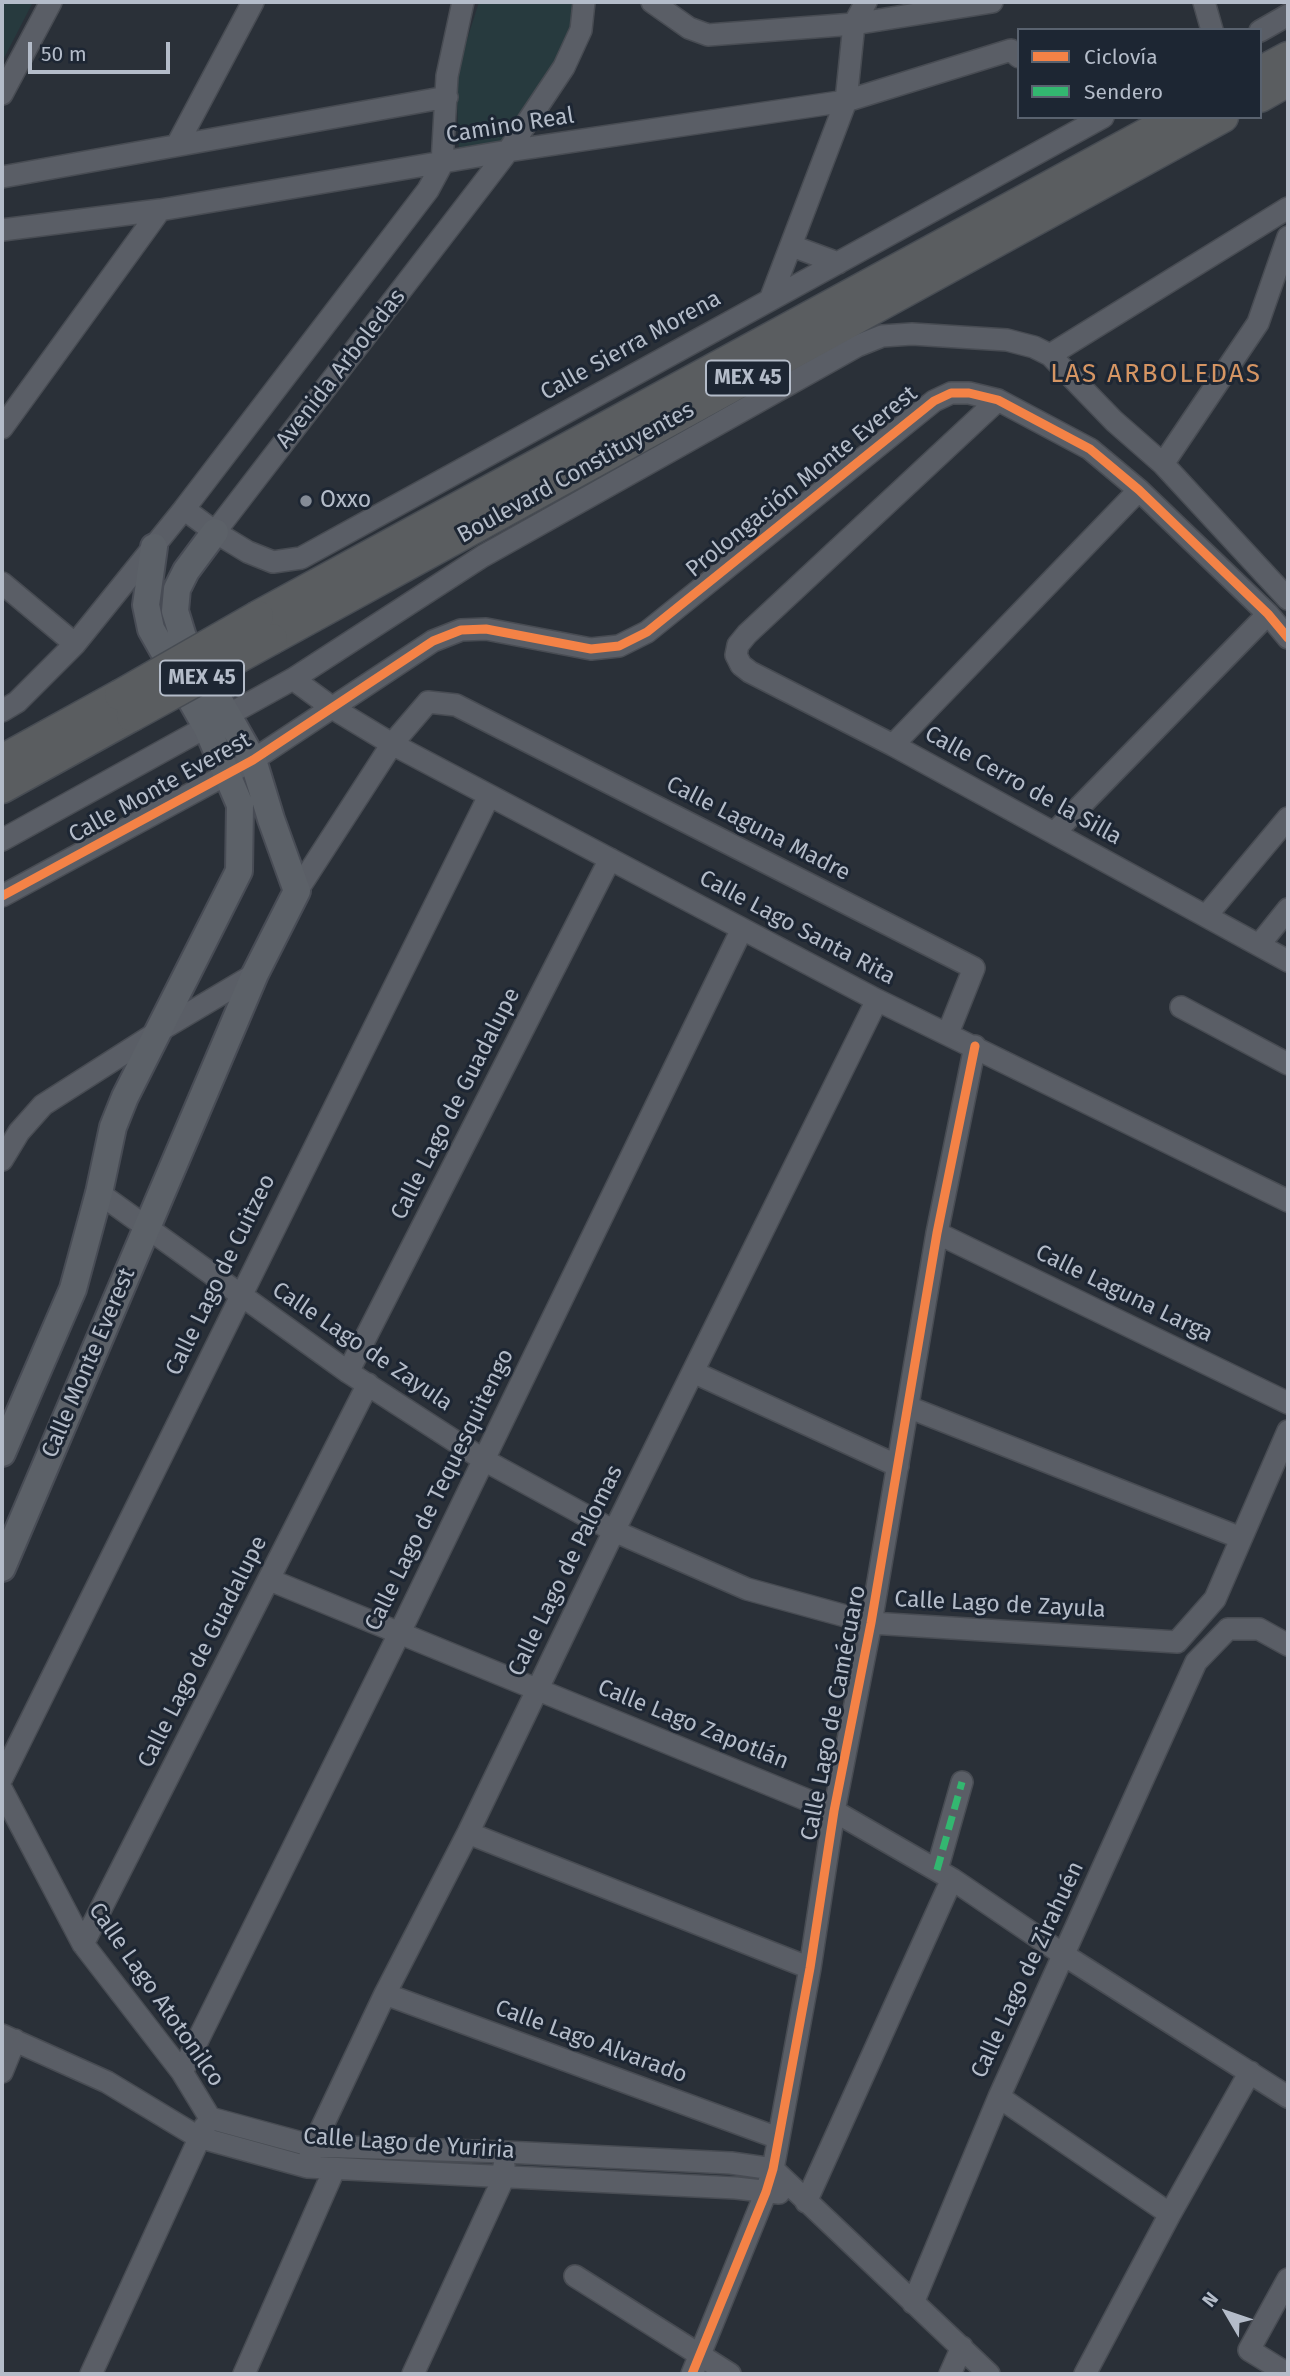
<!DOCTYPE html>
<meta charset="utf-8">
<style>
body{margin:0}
#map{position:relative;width:1290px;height:2376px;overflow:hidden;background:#2a3038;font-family:"Fira Sans",sans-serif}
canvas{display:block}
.frame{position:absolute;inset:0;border:4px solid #b4bcc9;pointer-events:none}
.legend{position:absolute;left:1017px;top:28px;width:245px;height:91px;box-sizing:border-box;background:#1d2633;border:2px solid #59626f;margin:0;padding:9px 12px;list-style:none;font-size:21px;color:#b4bcc9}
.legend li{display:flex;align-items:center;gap:14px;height:35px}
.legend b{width:35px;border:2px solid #59626f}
.north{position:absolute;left:1192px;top:2278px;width:70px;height:70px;-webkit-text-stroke:5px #1d2633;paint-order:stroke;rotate:309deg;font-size:19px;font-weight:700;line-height:28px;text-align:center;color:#b4bcc9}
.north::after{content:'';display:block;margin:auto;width:24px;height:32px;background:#b4bcc9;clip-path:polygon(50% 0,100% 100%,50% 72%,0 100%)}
.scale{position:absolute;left:28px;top:42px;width:142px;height:32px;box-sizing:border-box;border:4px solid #b4bcc9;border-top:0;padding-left:9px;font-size:21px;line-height:24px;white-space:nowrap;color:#b4bcc9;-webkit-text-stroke:5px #1d2633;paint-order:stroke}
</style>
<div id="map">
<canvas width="1290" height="2376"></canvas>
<div class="frame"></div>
<ul class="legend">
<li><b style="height:9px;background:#f48246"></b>Ciclovía</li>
<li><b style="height:9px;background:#33b770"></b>Sendero</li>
</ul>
<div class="north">N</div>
<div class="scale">50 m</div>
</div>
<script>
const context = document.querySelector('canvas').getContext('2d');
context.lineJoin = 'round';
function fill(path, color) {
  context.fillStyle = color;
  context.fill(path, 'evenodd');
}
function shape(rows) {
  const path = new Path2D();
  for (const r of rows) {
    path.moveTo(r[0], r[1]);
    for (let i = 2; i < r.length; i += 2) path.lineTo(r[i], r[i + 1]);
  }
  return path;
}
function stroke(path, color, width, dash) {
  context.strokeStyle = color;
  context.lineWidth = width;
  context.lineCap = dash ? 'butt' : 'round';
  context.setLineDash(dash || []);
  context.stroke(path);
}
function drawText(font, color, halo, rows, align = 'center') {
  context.font = font + ' "Fira Sans",sans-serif';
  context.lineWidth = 6;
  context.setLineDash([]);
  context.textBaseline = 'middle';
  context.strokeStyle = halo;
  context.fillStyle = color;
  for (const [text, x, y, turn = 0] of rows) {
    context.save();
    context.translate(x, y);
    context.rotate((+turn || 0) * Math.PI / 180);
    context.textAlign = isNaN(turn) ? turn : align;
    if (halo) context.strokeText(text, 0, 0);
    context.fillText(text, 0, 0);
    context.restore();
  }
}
const green = shape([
 [2,2,33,2,2,62],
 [479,2,578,2,571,35,512,142,459,152,456,74]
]);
const minor = shape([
 [652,2,689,28,708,35,854,24,992,2],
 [1204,2,1212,30],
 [1260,31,1288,15],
 [2,94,51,2],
 [177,145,253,2],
 [2,177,447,97],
 [2,230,160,210,508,151,846,101,1011,50,1019,57],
 [792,246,838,263],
 [770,300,846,101,854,24,866,2],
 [1050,355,1288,208],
 [998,400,747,634,738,645,736,655,741,665,750,672,893,745,1288,961],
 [2,428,160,210],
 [1163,464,1258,323,1288,237],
 [184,509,215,532,248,552,273,562,301,558,1103,117],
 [215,532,508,151,564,67,581,30,584,2],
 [2,583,75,644],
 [293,679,334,709,392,744,877,1000,1288,1201],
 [2,711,17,702,75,644,184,509,428,190,442,164,447,76,463,2],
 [893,745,1139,490],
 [1054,833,1268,614],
 [2,840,293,679,483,556,857,346,882,336,912,334,1007,340,1034,347,1050,355,1114,421,1163,464,1288,599],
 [297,891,392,744,428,702,456,705,974,968,948,1033],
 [2,896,253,760,433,641,461,630,486,629,591,649,619,646,647,632,934,401,951,393,969,393,998,400,1090,449,1139,490,1268,614,1288,638],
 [1206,916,1288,818],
 [1259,945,1288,909],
 [1181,1007,1288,1064],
 [2,1160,19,1132,43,1105,159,1031,255,974],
 [99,1193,348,1372,484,1460,614,1531,747,1589,871,1623,1177,1642],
 [937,1233,1288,1403],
 [348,1372,610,859],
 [693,1372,898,1466],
 [908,1407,1241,1538],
 [270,1580,834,1811,952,1879,1064,1955,1288,2097],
 [1228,1629,1259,1629,1288,1645],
 [1177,1642,1215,1599,1288,1431],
 [2,1778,489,796],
 [2,1790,83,1944,182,2072,210,2118],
 [468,1833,810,1968],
 [937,1870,962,1782],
 [83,1944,368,1384],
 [385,1994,778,2138],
 [2,2035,107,2082,198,2137,307,2167,736,2188,779,2193],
 [2,2072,15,2040],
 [182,2072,399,1634,742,929],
 [999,2097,1170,2214],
 [210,2118,313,2146,505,2152,731,2163,773,2169,989,2374],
 [307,2167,313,2146,385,1994,468,1833,614,1531,877,1000],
 [806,2202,952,1879],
 [575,2276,730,2374],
 [1288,2279,1249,2350,1288,2374],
 [913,2303,999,2097,1196,1662,1228,1629],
 [91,2374,205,2126],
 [244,2374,334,2170],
 [413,2374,504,2177,504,2165],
 [692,2374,766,2192,773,2169,810,1968,834,1811,871,1623,937,1233,975,1046],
 [950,2374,962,2347],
 [1085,2374,1170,2214,1250,2072]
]);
const major = shape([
 [2,1453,73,1289,99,1193,113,1127,125,1097,239,871,240,805,207,728,151,629,146,605,154,547],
 [2,1568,255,974,297,891,271,819,253,760,183,637,175,611,177,589,186,571,215,532]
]);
const highway = shape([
 [1260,72,1288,57],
 [1260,97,1288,81],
 [258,616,1177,117],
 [272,639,1223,117],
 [2,760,120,695],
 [2,788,132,716]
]);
const highwayBridge = shape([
 [120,695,258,616],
 [132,716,272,639]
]);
const quiet = shape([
 [937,1870,962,1782]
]);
const cycleway = shape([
 [2,896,253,760,433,641,461,630,486,629,591,649,619,646,647,632,934,401,951,393,969,393,998,400,1090,449,1139,490,1268,614,1288,638],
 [692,2374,766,2192,773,2169,810,1968,834,1811,871,1623,937,1233,975,1046]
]);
const markers = [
 [306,501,7,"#848b96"]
];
const shields = [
 [748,378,84],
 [202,678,84]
];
const shieldNames = [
 ["MEX 45",748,378],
 ["MEX 45",202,678]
];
const streetNames = [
 ["Camino Real",510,126,-9],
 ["Calle Sierra Morena",631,346,-29],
 ["Avenida Arboledas",341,369,-52],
 ["Boulevard Constituyentes",576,473,-29],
 ["Prolongación Monte Everest",802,482,-39],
 ["Calle Cerro de la Silla",1023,786,29],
 ["Calle Monte Everest",160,788,-29],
 ["Calle Laguna Madre",758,829,27],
 ["Calle Lago Santa Rita",797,928,28],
 ["Calle Lago de Guadalupe",456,1104,-63],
 ["Calle Lago de Cuitzeo",221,1275,-64],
 ["Calle Laguna Larga",1124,1294,26],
 ["Calle Lago de Zayula",362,1347,34],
 ["Calle Monte Everest",89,1363,-67],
 ["Calle Lago de Tequesquitengo",440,1490,-64],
 ["Calle Lago de Palomas",566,1571,-64],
 ["Calle Lago de Zayula",1000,1605,3],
 ["Calle Lago de Guadalupe",203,1652,-63],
 ["Calle Lago de Camécuaro",834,1713,-79],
 ["Calle Lago Zapotlán",693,1725,22],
 ["Calle Lago de Zirahuén",1028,1970,-65],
 ["Calle Lago Atotonilco",156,1995,55],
 ["Calle Lago Alvarado",591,2042,20],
 ["Calle Lago de Yuriria",409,2144,4]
];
const poiNames = [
 ["Oxxo",320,501]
];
const quarterNames = [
 ["LAS ARBOLEDAS",1156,375]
];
fill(green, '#273a3e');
stroke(minor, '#484c53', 24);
stroke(major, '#484c55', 30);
stroke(highway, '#474c53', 33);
stroke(minor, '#5a5e66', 21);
stroke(major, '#5c6168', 26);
stroke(highway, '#5a5d60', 30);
stroke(highwayBridge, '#474c53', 33, []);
stroke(highwayBridge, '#5a5d60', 30);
stroke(quiet, '#33b770', 7, [14, 7]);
stroke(cycleway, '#f48246', 9);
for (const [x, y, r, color] of markers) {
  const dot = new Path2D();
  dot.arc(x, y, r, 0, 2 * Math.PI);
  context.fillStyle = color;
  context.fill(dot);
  stroke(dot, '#1d2633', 2.5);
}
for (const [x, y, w] of shields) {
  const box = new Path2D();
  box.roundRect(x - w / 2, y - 17.5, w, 35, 5);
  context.fillStyle = '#1d2633';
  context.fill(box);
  stroke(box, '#b4bcc9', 2);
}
drawText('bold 21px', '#b4bcc9', null, shieldNames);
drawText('23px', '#b4bcc9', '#1d2633', streetNames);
drawText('23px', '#b4bcc9', '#1d2633', poiNames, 'left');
context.letterSpacing = '2px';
drawText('26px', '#d59563', '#1d2633', quarterNames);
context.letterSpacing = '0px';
</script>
